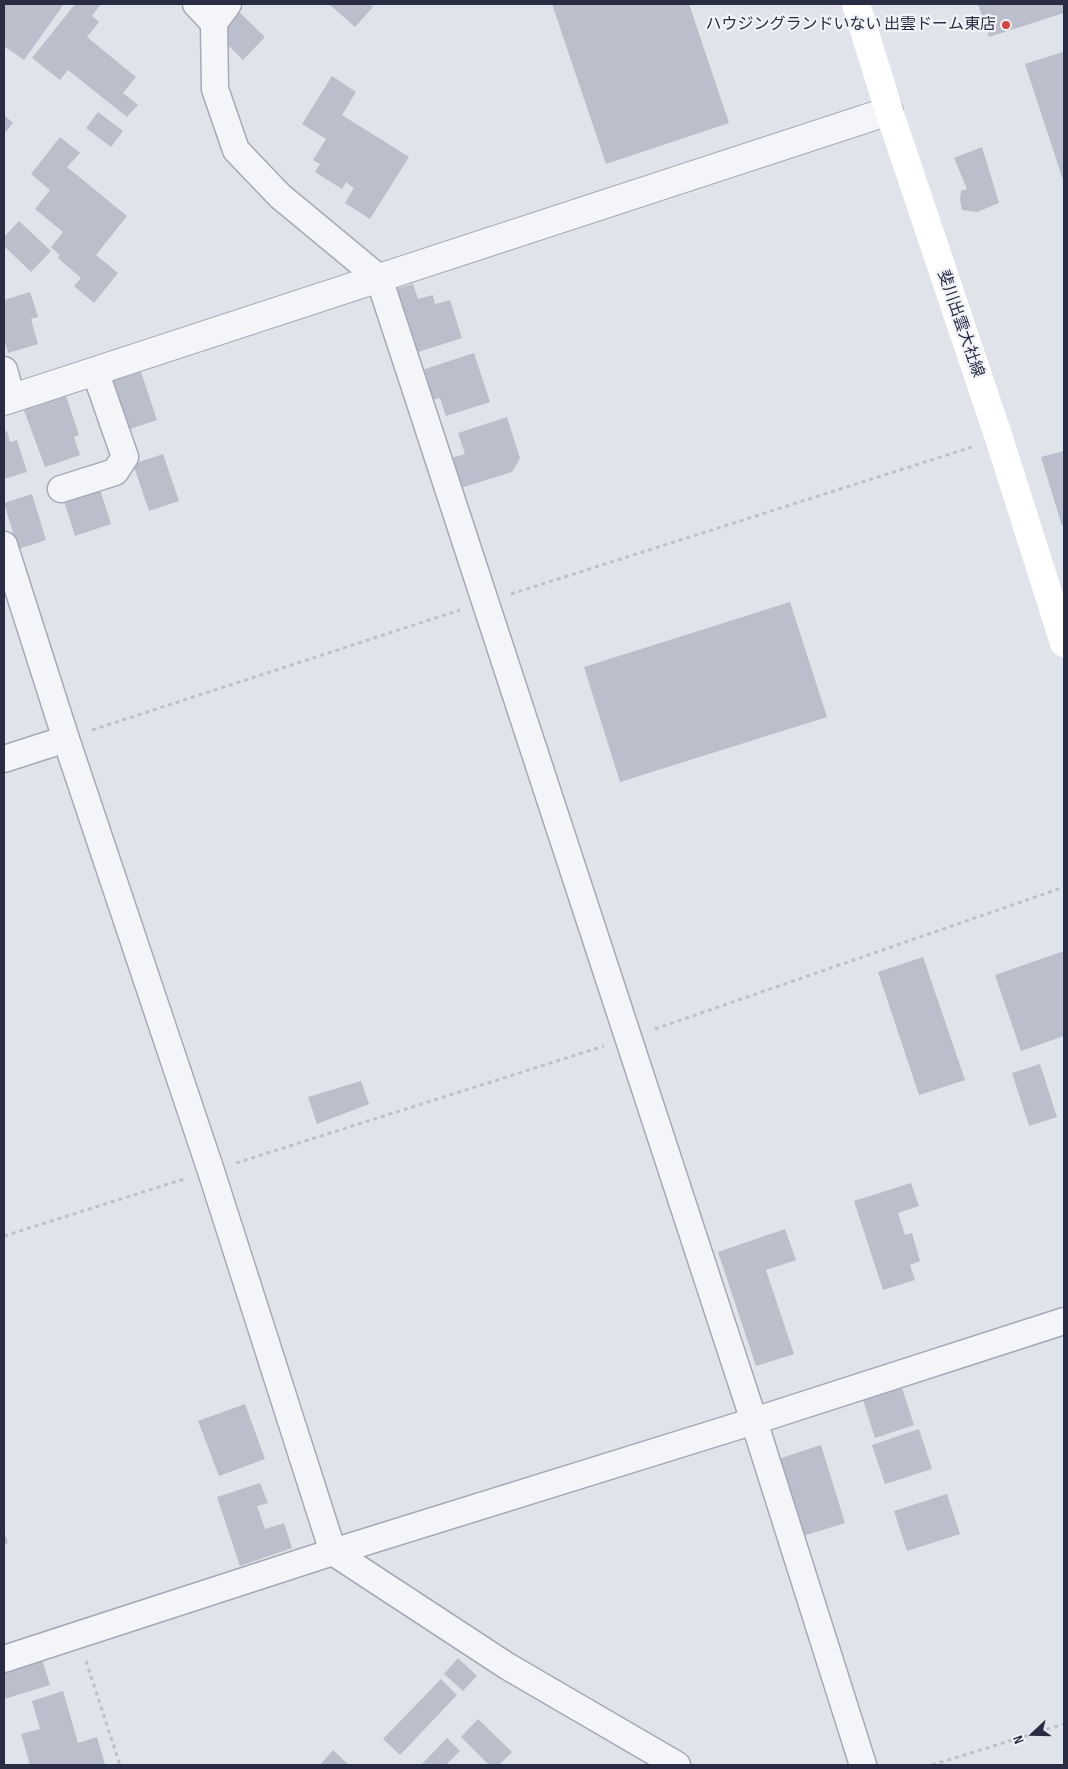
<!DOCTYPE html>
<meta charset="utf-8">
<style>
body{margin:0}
#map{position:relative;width:1068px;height:1769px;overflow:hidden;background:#e1e3eb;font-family:"Sofia Sans Condensed",sans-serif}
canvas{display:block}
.frame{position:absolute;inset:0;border:5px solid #282d44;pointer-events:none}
.north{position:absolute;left:1008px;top:1709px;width:50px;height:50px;-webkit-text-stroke:4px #f1f3f8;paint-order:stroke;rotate:249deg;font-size:14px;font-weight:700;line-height:20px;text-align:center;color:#282d44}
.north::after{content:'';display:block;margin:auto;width:18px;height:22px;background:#282d44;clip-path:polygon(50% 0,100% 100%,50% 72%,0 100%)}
</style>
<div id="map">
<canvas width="1068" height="1769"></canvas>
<div class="frame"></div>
<div class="north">N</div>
</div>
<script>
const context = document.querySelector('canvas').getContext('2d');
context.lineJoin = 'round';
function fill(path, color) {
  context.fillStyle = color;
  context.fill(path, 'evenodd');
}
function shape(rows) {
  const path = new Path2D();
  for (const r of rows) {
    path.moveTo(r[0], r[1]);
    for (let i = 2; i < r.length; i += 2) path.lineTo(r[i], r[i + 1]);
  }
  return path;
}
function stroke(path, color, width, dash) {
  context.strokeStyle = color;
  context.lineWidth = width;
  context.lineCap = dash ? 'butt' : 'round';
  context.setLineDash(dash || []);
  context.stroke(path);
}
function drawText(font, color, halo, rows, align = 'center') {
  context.font = font + ' "Sofia Sans Condensed","Noto Sans JP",sans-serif';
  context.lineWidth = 4.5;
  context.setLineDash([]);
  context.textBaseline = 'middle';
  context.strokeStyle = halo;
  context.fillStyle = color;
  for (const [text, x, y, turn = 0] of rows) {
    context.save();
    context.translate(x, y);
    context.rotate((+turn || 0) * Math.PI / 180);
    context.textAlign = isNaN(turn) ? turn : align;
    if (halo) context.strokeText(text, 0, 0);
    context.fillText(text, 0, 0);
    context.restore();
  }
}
const building = shape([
 [4,4,64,4,24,60,4,46],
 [75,4,101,4,92,16,99,22,87,37,136,77,123,93,138,105,127,117,68,70,60,80,32,58],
 [329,4,369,4,373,7,355,27],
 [552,4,689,4,729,123,606,164],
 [978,4,1064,4,1064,13,989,37],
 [238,11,265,37,243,60,217,34],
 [1063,52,1064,54,1064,183,1025,64],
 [332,76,356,92,342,115,409,157,370,219,345,203,354,188,346,182,342,189,315,172,320,164,313,160,326,139,302,124],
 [98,112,123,131,111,147,86,128],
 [4,115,13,123,4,134],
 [60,137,80,153,67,167,127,216,96,255,118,273,94,303,74,286,81,278,58,258,60,255,51,247,63,232,35,209,50,190,31,174],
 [982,147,999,203,977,212,962,210,960,200,961,191,967,189,954,158],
 [19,221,51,251,31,272,4,246,4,237],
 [413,284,418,299,433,295,435,304,450,300,462,338,412,354,392,290],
 [30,292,38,317,31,319,38,344,8,353,4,340,4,300],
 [474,353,490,402,446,416,440,398,432,400,422,370],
 [139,366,157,420,127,430,109,376],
 [64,390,79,435,74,437,80,455,45,467,22,405],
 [507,417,520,458,512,472,454,490,445,460,465,454,458,433],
 [7,431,10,442,17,440,27,472,4,479,4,432],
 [1064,451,1064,525,1062,526,1041,457],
 [163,454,179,501,149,511,133,464],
 [99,486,111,524,75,536,63,498],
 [32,494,46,540,18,549,4,503],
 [790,602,827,717,620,782,584,667],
 [1064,951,1064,1036,1021,1051,995,975],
 [923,957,965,1080,919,1095,878,972],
 [1040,1064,1057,1117,1029,1126,1012,1073],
 [361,1081,369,1104,317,1124,308,1097],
 [911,1183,919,1206,898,1213,905,1235,912,1233,920,1261,910,1265,915,1280,883,1290,854,1201],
 [785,1229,796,1260,766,1270,794,1354,756,1366,718,1252],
 [902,1388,914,1425,875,1438,863,1400],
 [245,1404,265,1459,219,1476,198,1421],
 [919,1429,932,1469,885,1484,872,1445],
 [821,1445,845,1523,800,1537,775,1460],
 [260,1483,268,1503,257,1506,265,1529,284,1523,292,1548,240,1566,217,1497],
 [947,1494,960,1534,907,1551,894,1511],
 [4,1532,8,1543,4,1544],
 [458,1658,477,1676,463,1691,444,1674],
 [42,1659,50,1685,4,1699,4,1671],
 [441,1679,457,1695,400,1755,383,1739],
 [63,1691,78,1743,97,1737,105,1764,30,1765,21,1734,40,1729,32,1701],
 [478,1719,512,1752,499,1765,489,1765,461,1737],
 [447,1738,460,1751,446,1765,421,1765],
 [333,1750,349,1765,320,1765]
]);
const path = shape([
 [511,594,972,447],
 [92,730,460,610],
 [655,1029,1064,887],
 [236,1163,604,1046],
 [4,1236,184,1179],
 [86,1661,120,1765],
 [932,1765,1064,1724]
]);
const minor = shape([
 [196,4,214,23,215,89,236,150,280,196,379,278,754,1421,863,1765],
 [214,23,228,4],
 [4,370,12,398],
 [61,489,115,472,125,457,95,371],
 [4,545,66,739,211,1171,333,1552,507,1666,677,1765],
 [4,759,66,739],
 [4,1659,333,1552,754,1421,1064,1321]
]);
const tertiary = shape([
 [4,401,889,111]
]);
const secondary = shape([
 [856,4,889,111,999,438,1064,643]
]);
const markers = [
 [1006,25,5,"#d8423e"]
];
const poiNames = [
 ["ハウジングランドいない 出雲ドーム東店",996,25]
];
const streetNames = [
 ["斐川出雲大社線",960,324,71]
];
fill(building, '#bbbecb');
stroke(minor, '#a6a9b6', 29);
stroke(tertiary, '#a6a9b6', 30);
stroke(path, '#bfc1ca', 3, [4, 4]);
stroke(minor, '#f4f5f9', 26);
stroke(tertiary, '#f4f5f9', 28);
stroke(secondary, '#fff', 28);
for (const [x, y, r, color] of markers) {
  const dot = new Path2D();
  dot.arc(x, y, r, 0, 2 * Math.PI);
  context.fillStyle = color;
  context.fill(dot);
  stroke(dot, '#f1f3f8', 2);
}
drawText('16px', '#282d44', '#f1f3f8', poiNames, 'right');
drawText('16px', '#282d44', '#f1f3f8', streetNames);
</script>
